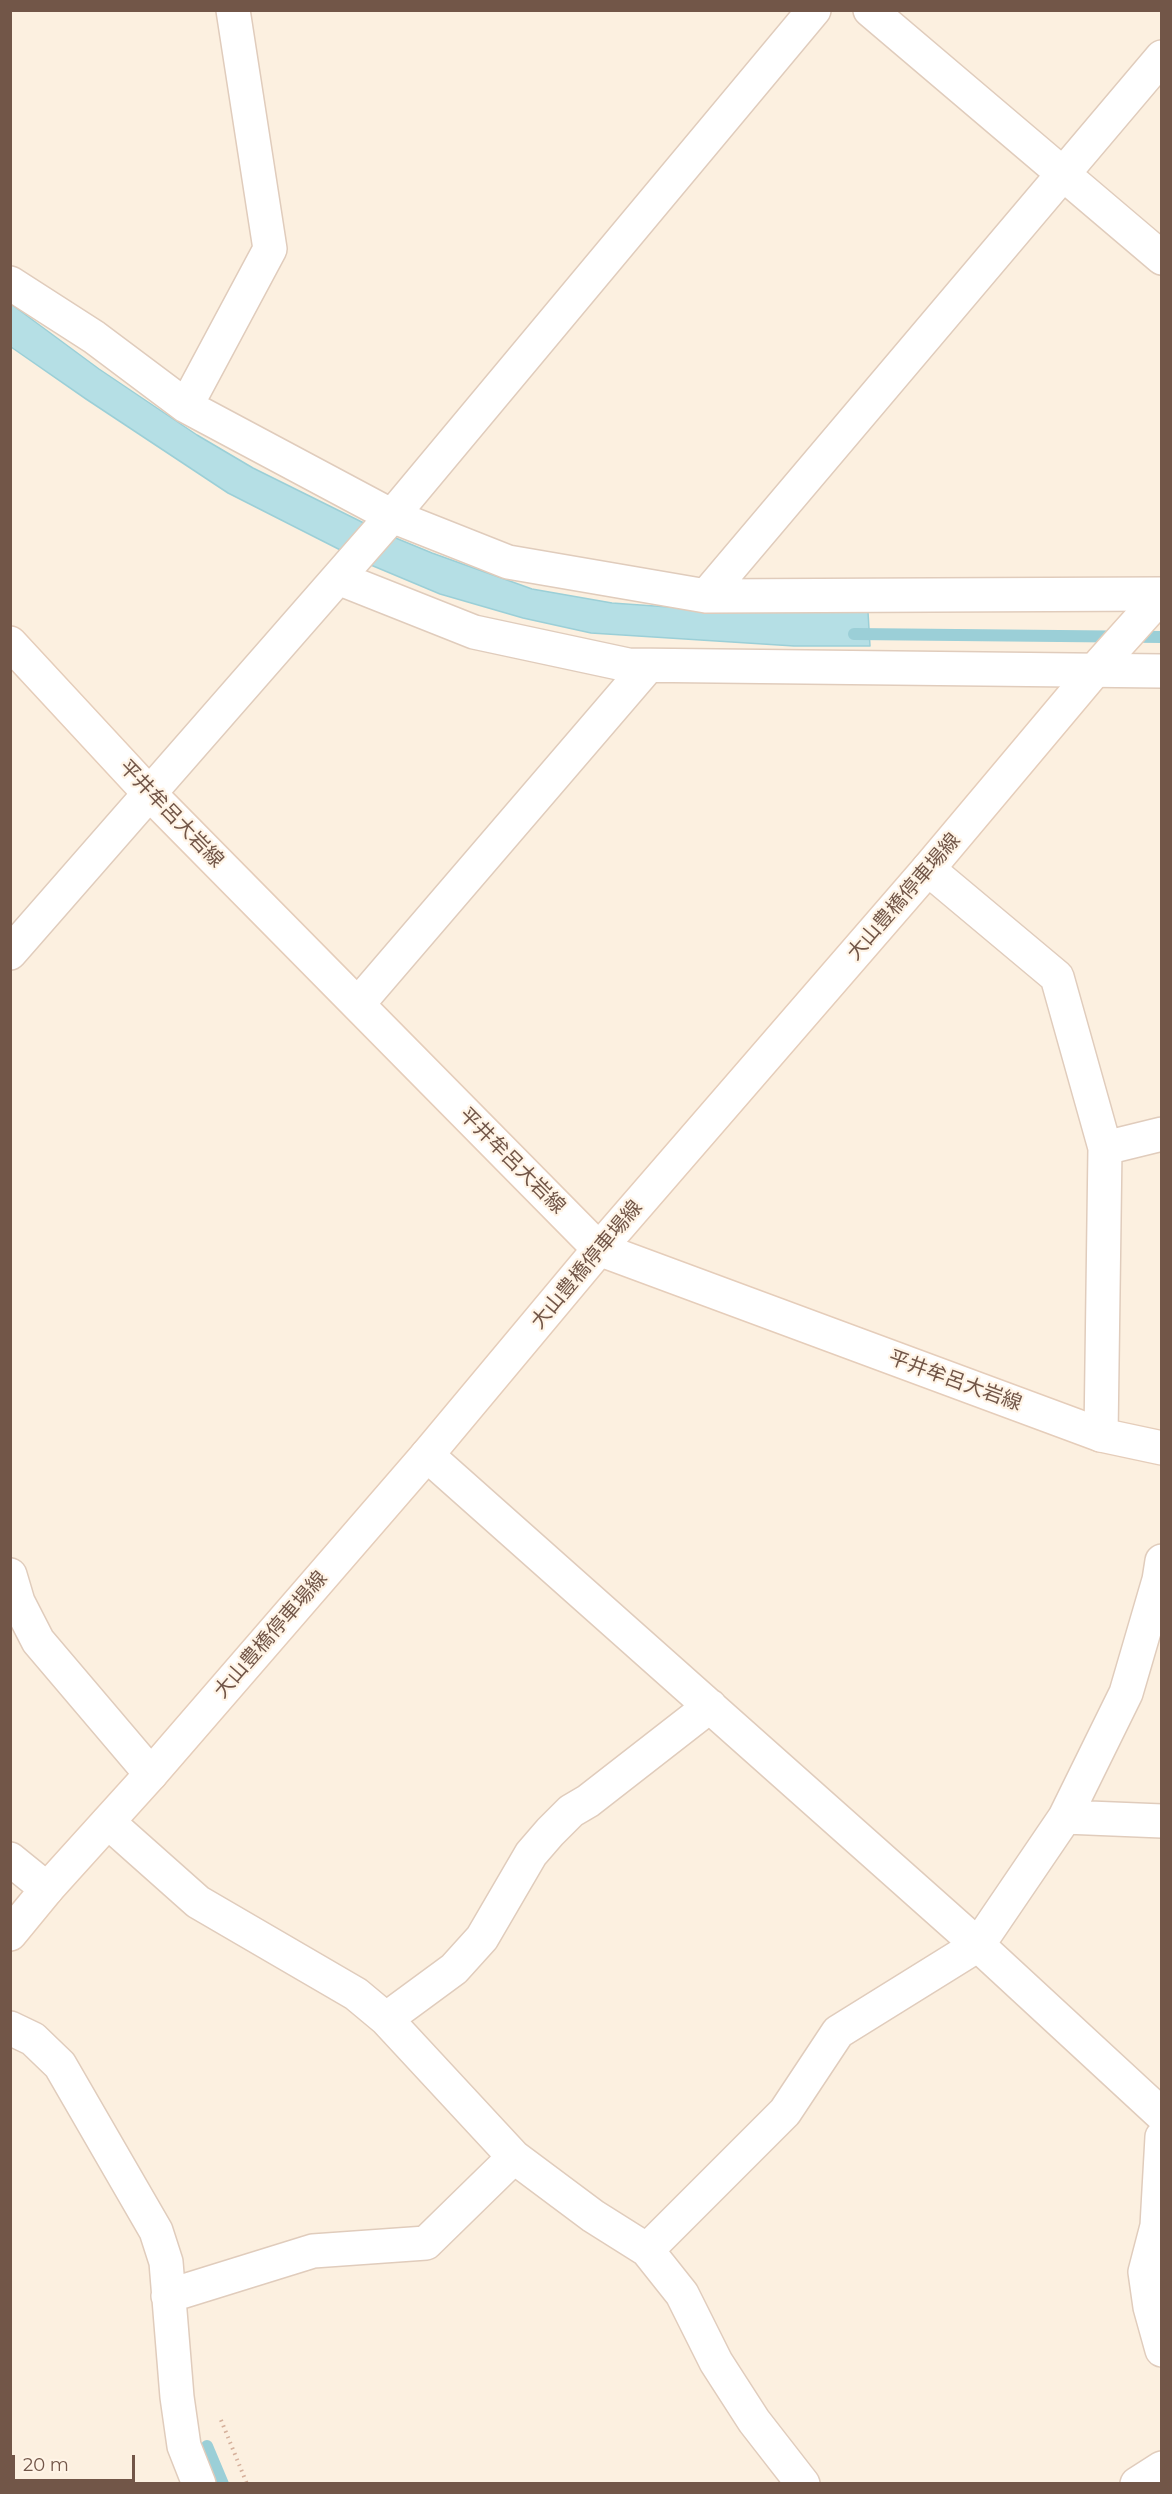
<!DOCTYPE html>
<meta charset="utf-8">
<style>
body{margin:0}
#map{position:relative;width:1172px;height:2494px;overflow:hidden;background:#fcf0e0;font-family:Montserrat,sans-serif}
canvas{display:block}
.frame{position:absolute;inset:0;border:12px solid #725648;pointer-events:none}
.scale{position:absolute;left:12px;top:2455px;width:123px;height:27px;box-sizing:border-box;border:3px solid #725648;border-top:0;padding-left:8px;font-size:18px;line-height:21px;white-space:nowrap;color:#725648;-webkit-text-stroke:4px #fff4e6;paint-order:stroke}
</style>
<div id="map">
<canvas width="1172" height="2494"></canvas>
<div class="frame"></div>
<div class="scale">20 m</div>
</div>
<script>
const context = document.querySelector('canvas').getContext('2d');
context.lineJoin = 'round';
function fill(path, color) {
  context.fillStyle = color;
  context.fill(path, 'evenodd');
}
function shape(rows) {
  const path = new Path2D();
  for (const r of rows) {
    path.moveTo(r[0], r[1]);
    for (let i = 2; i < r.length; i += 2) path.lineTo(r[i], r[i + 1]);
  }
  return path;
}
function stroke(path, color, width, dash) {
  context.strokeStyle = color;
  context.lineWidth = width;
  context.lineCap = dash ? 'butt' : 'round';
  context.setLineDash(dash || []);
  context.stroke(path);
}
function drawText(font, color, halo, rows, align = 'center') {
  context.font = font + ' Montserrat,"Noto Sans JP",sans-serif';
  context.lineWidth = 4.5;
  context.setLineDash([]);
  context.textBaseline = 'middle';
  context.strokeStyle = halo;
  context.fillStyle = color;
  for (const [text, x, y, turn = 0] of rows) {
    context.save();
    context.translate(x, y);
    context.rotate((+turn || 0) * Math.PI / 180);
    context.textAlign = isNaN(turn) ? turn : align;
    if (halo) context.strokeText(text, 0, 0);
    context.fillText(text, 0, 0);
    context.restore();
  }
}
const water = shape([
 [11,304,99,369,197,435,253,468,386,534,432,553,532,589,612,603,683,608,868,612,870,646,794,646,591,633,523,618,440,594,366,563,228,493,86,399,11,347,11,304]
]);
const stream = shape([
 [854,634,1162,637],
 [207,2446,223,2484]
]);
const path = shape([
 [221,2420,247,2484]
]);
const minor = shape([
 [870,10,1162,258],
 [10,283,94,337,186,406,392,516,508,562,706,596,1162,594],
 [186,406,270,249,233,10],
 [338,578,474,632,628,665,1162,671],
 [706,596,1162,57],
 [928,869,1057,977,1105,1148,1101,1435],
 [10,953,392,516,814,10],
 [358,1004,648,666],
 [1105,1148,1162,1134],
 [427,1455,978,1945,1162,2115],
 [10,1575,18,1602,38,1641,151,1774],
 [1065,1817,1162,1821],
 [108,1822,198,1902,356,1994,386,2019,514,2157,593,2216,647,2250,682,2294,716,2362,754,2421,803,2484],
 [10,1859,47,1889],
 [386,2019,454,1969,482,1938,531,1854,550,1832,571,1811,588,1801,710,1706],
 [10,2028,33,2039,60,2065,156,2231,166,2262,177,2397,184,2446,199,2484],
 [1162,2137,1157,2226,1145,2272,1150,2307,1162,2350],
 [647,2250,785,2112,838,2032,978,1945,1065,1817,1126,1693,1159,1580,1162,1561],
 [168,2296,313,2251,426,2243,514,2157],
 [1137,2484,1162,2468]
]);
const secondary = shape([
 [10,643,149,793,599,1249,1101,1435,1162,1448],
 [10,1934,47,1889,151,1774,427,1455,599,1249,928,869,1101,663,1162,595]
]);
const streetNames = [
 ["平井牟呂大岩線",171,814,46],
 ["大山豊橋停車場線",904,897,-49],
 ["平井牟呂大岩線",512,1161,45],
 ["大山豊橋停車場線",587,1265,-50],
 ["平井牟呂大岩線",955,1381,20],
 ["大山豊橋停車場線",271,1635,-49]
];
fill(water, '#b5dfe5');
stroke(water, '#9bcfd7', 1.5);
stroke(stream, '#9bcfd7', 12);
stroke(minor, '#e0ccbc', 36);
stroke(secondary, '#e5cdba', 36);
stroke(path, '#d5b09b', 4, [1.5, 4.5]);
stroke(minor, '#fff', 33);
stroke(secondary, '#fff', 33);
drawText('20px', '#725648', '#fff4e6', streetNames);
</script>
